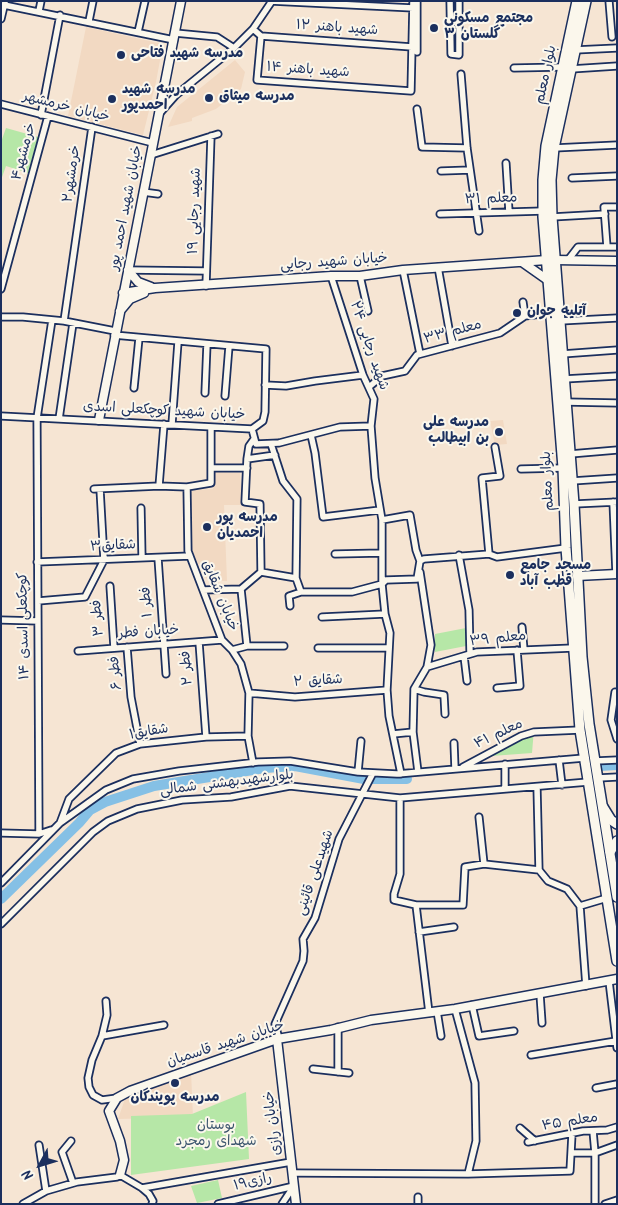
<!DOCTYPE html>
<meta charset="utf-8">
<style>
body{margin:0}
#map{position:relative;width:618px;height:1205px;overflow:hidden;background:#f6e5d3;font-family:Kalam,sans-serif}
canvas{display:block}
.frame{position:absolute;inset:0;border:2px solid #1b2f5e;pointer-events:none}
.north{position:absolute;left:15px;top:1140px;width:50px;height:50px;-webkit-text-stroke:4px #fbf7ec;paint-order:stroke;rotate:231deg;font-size:14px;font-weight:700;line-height:20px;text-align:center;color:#1b2f5e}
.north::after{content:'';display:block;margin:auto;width:18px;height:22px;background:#1b2f5e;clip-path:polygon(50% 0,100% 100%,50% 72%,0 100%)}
</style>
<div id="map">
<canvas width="618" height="1205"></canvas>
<div class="frame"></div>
<div class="north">N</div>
</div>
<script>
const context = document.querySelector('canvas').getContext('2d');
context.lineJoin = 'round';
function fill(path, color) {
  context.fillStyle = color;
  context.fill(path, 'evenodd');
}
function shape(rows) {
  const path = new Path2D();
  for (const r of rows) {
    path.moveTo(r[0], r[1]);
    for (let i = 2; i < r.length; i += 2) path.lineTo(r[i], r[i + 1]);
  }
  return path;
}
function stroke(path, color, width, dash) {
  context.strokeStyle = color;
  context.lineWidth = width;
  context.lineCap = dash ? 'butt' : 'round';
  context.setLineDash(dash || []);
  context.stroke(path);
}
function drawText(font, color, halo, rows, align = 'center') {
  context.font = font + ' Kalam,"Playpen Sans Arabic",sans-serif';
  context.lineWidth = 4;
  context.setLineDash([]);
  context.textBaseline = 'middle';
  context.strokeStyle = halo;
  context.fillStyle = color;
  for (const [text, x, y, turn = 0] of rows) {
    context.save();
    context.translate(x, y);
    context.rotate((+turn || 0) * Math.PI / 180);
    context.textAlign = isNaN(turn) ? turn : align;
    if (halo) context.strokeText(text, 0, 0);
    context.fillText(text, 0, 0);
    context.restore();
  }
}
const built = shape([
 [86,27,163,44,156,82,143,135,68,116],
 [235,60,245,72,241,89,216,109,192,118,192,121,168,127,177,107],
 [503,420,507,444,495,445,490,421],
 [211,472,240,473,242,505,224,505,227,581,209,581,203,575,192,550,187,495,194,490,213,489],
 [191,1071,193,1117,118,1119,126,1096]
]);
const green = shape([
 [451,1,458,1,459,54,452,53],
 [6,128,38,137,28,173,6,166,1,180,1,142],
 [466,628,466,646,435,652,435,634],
 [534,729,532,753,478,757],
 [246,1092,249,1159,131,1175,131,1116,192,1114],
 [218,1180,222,1198,197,1203,191,1186]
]);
const river = shape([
 [600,766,617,765],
 [1,899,79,823,90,810,105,802,154,786,265,768,295,766,364,779,407,779]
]);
const minor = shape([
 [270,1,413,8],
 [417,1,417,52],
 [450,1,451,54,459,55,459,1],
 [609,1,612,37],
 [4,5,174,40],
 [39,11,41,1],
 [1,19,5,2],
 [89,21,93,1],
 [253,29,261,36,257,80,411,91,413,1],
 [138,32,145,1],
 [175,33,217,37,234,48],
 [261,36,412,47],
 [575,50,617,48],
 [514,68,563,67],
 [571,69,617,66],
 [461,74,467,148,479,231],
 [1,104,153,143],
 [417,109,422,147,467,148],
 [160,113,176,95,234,48,253,29,272,1],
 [41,115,60,15],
 [554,148,617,145],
 [151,155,218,134],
 [506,163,509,212],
 [441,171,470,170],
 [572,178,617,176],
 [143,192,158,194],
 [440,214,543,211],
 [552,217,605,214],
 [607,247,604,207,617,207],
 [568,260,578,247,617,247],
 [438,267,452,346],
 [128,270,206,271],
 [403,270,420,354],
 [331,276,363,375,374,399,371,426,375,478,382,520,382,584,385,614,390,633,387,690,389,716,401,774],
 [360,276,368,311],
 [206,286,211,136],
 [1,289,48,116],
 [523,302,525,316],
 [1,317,23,317,64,321,115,331],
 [64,321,92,127],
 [560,321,617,318],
 [114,335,266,349,265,412,263,421,252,429],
 [562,354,617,350],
 [564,379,617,376],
 [265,385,286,386,315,381,363,375],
 [369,387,382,376,405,371,417,355,500,333,525,316,550,313],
 [134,388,139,338],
 [205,393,207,344],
 [225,396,229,346],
 [566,402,617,403],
 [1,416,252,429,256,444,279,443,340,427,371,426],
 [59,419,73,323],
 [164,424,159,486,187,487],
 [172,424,178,342],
 [211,428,211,483,187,487,188,551,222,640,232,650,241,664,249,693,248,736,253,763],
 [311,435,315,453,323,517,380,510],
 [254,439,249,446,247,459,245,502,260,504,261,572],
 [271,444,283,481,297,499,296,578],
 [570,454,617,450],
 [247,459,275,455],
 [211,468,247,468],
 [521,469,563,468],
 [572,481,617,478],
 [94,489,159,486],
 [613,502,616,574],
 [574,504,617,502],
 [141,508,142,558],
 [382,520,410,515,416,550,420,561],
 [335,554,381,553],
 [489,554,482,478,500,476,495,447],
 [459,555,469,610,470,654],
 [158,558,166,674],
 [37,562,190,556],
 [110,586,114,648],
 [241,589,261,572,296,578,301,592,352,592,382,584,386,580,417,579,420,561,424,559,489,554,497,557,566,548],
 [241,589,247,646],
 [203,590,241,589],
 [38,601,85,597,104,560,100,489],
 [290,606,289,596,301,592],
 [322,617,385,614],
 [1,620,38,621],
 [522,627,524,650],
 [199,642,206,737],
 [127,647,131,697,140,744],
 [318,648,389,648],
 [232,650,247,646,284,646],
 [78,651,222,640],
 [464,656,467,681],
 [427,667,477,652,573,648],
 [497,688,520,686,517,650],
 [414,689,424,692,444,695,445,714],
 [615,692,611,720,617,739],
 [249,693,295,697,387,690],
 [393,734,413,732],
 [454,743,455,769],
 [559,760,562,785],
 [595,761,617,760],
 [463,767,521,736,534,732,580,730],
 [358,772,361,741],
 [418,772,413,732,414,689,427,667,431,645,420,572],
 [598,778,617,777],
 [537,787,539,870],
 [505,789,505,764],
 [400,798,400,874,394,894,394,900,416,905,429,1013],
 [479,817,484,864],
 [60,823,69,799,116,753,140,744,206,737,248,736],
 [1,833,39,834,51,830],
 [39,834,37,418,52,320],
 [1,883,60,823,106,790,133,779,179,771,258,762,290,761,358,772,397,774,584,758],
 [416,905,463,905,465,867,484,864,539,870,548,881,567,889,580,906,607,898],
 [580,906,586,986],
 [1,924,93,832,108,821,137,809,182,800,231,797,290,786,400,798,588,782],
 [419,932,454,927],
 [609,981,617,1048],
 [540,994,542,1023],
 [472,1005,479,1036,514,1031],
 [455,1009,475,1083,476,1141,468,1174],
 [437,1011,441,1036],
 [338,1027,338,1072],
 [102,1036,107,1015,106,1001],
 [279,1039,275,1024,303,961,304,951,303,939,315,918,339,839,373,773],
 [531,1055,616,1041],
 [313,1069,349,1073],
 [596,1088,617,1084],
 [117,1098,102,1100,93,1095,89,1087,88,1078,92,1060,102,1036,164,1025],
 [520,1128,535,1141],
 [593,1131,595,1153,595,1204],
 [71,1141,62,1152,73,1183],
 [528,1142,583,1131,607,1130,617,1127],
 [39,1145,46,1191],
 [572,1153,595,1153,617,1145],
 [293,1173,468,1174,570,1171,572,1134],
 [142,1188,291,1162],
 [418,1197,418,1204],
 [23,1204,46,1191,77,1182,117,1177,120,1175,142,1188,149,1194,153,1201,152,1204],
 [218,1204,294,1186],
 [282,1204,294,1186],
 [605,1204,617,1200]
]);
const tertiary = shape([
 [555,260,617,261],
 [522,262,549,281],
 [128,270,138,282,151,287],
 [123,293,155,288,331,276,360,276,403,270,547,260],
 [120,311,130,299,144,293],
 [99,420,181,1],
 [577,576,617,574],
 [277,1039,296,1204],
 [120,1175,124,1160,120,1141,109,1111,117,1098,130,1091,277,1039,331,1030,371,1020,455,1009,617,979]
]);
const secondary = shape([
 [603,807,611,820,617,824],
 [610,852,617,841]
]);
const primary = shape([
 [577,1,546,146,543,180,543,217,563,468,566,548,580,730,617,961],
 [586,1,554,148,551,180,552,217,574,504,582,657,589,724,617,897]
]);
const markers = [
 [434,28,5,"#1b2f5e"],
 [121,55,5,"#1b2f5e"],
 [209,98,5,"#1b2f5e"],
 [112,99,5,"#1b2f5e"],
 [517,313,5,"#1b2f5e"],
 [499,432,5,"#1b2f5e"],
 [207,527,5,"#1b2f5e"],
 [510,575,5,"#1b2f5e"],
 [175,1083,5,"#1b2f5e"]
];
const poiNames = [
 ["مجتمع مسکونی",444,20],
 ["گلستان ۳",444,36],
 ["مدرسه شهید فتاحی",131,55],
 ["مدرسه شهید",122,91],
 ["احمدپور",122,107],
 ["مدرسه میثاق",219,98],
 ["آتلیه جوان",527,313],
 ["مدرسه علی",489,424,"right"],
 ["بن ابیطالب",489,440,"right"],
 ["مدرسه پور",217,519],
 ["احمدیان",217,535],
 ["مسجد جامع",520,567],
 ["قطب آباد",520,583],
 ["مدرسه پویندگان",175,1099,"center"]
];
const streetNames = [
 ["شهید باهنر ۱۲",337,29,4],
 ["شهید باهنر ۱۴",308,71,4],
 ["بلوار معلم",547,75,-78],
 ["خیابان خرمشهر",66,108,14],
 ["خرمشهر۴",25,152,-75],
 ["خرمشهر۲",73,174,-82],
 ["معلم ۳۱",491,200,-2],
 ["خیابان شهید احمد پور",127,208,-79],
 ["شهید رجایی ۱۹",196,211,-88],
 ["خیابان شهید رجایی",334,263,-4],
 ["معلم ۳۳",453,333,-15],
 ["شهید رجایی ۲۴",368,346,71],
 ["خیابان شهید کوچکعلی اسدی",164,412,3],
 ["بلوار معلم",549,481,-93],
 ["شقایق۳",113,547,-3],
 ["خیابان شقایق",219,596,68],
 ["فطر ۱",148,602,-94],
 ["فطر ۳",99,618,-94],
 ["کوچکعلی اسدی ۱۴",25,626,-91],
 ["خیابان فطر",149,633,-4],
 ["معلم ۳۹",498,640,-6],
 ["فطر ۲",188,668,-94],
 ["فطر ۶",117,673,-95],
 ["شقایق ۲",318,682,-3],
 ["شقایق۱",149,733,-10],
 ["معلم ۴۱",499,735,-25],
 ["بلوارشهیدبهشتی شمالی",227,784,-7],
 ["شهیدعلی قائینی",316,873,-71],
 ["خیابان شهید قاسمیان",226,1045,-18],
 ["خیابان رازی",274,1123,-97],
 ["معلم ۴۵",570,1123,-9],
 ["رازی۱۹",253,1183,-13]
];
const parkNames = [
 ["بوستان",216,1127],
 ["شهدای رمجرد",216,1143]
];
fill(built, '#f2d9c2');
fill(green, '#b6e7a7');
stroke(river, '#85c0e5', 10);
stroke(minor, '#1b2f5e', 9);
stroke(tertiary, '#1b2f5e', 11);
stroke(secondary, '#1b2f5e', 12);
stroke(primary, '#1b2f5e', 12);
stroke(minor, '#fbf7ec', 5.5);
stroke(tertiary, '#fbf7ec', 8);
stroke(secondary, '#fbf7ec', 9);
stroke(primary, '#fbf7ec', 9);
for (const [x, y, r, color] of markers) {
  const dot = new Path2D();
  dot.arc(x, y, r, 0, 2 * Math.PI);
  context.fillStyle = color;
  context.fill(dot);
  stroke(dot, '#fbf7ec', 2);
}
drawText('bold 14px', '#1b2f5e', '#fbf7ec', poiNames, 'left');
drawText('14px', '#1b2f5e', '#fbf7ec', streetNames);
drawText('14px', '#3a546d', '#fbf7ec', parkNames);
</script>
